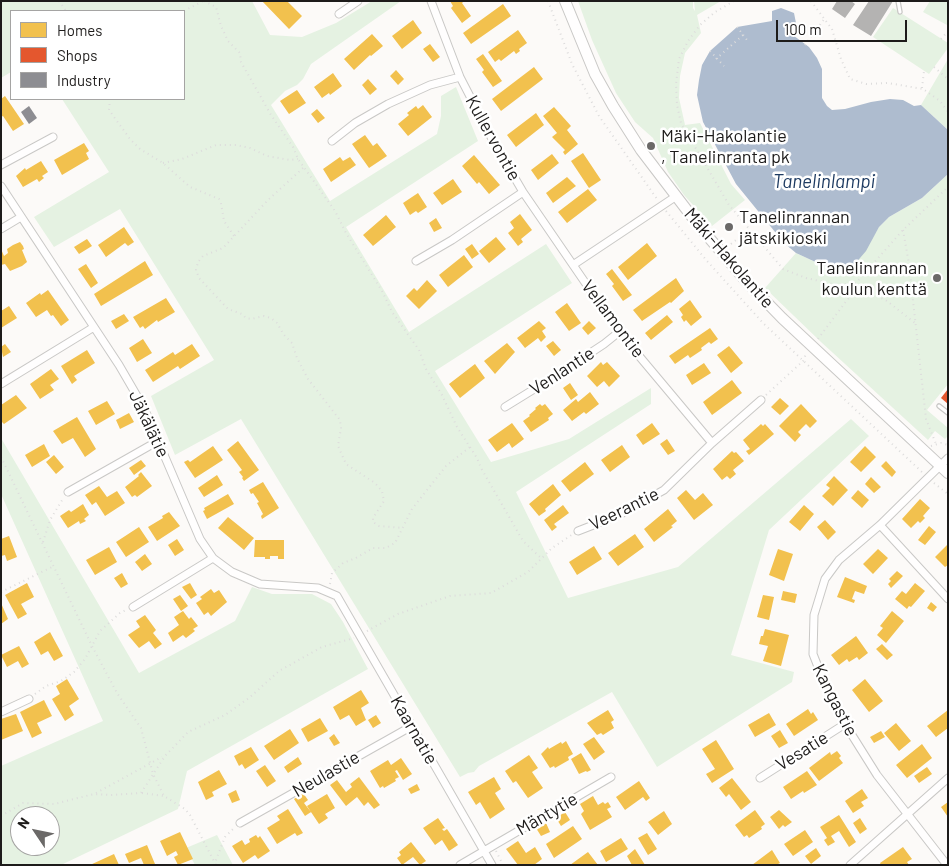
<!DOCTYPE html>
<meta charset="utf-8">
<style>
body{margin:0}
#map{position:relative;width:949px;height:866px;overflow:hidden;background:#fcfaf8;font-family:Barlow,sans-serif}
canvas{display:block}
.frame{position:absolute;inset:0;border:2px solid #1d1b1a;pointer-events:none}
.legend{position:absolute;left:10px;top:10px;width:175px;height:90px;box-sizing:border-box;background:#fff;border:1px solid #a5a4a3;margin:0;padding:6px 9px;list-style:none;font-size:15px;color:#1d1b1a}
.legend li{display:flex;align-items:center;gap:10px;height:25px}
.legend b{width:25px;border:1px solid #a5a4a3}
.north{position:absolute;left:10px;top:806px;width:50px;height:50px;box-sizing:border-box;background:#fff;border:1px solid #a5a4a3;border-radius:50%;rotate:304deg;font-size:14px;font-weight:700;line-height:20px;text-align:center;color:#1d1b1a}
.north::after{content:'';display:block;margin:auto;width:18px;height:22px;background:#6b6968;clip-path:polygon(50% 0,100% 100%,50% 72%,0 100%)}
.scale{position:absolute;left:776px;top:20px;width:131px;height:22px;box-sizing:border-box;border:2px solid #1d1b1a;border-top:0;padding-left:6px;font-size:15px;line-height:18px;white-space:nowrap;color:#1d1b1a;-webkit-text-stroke:4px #fff;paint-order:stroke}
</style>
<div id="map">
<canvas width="949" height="866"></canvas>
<div class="frame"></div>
<ul class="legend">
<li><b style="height:14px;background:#f2c14e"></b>Homes</li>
<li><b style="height:14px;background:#e4572e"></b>Shops</li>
<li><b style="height:14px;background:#8d8d92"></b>Industry</li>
</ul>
<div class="north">N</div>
<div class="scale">100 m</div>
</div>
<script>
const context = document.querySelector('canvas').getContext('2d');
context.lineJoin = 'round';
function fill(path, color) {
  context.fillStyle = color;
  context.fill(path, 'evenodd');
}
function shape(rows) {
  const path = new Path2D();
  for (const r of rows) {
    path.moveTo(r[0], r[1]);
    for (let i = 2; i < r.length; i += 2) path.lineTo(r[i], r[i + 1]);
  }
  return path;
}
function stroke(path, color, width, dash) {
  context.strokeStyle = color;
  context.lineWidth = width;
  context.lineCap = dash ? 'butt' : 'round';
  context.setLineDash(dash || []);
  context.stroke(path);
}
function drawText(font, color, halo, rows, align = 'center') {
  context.font = font + ' Barlow,sans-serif';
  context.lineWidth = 5;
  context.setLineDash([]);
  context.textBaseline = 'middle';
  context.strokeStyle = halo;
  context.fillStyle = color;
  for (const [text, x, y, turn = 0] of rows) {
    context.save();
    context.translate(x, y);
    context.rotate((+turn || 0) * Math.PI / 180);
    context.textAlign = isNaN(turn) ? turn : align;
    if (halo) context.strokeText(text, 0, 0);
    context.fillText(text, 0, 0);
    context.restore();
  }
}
const green = shape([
 [1,1,252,1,270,35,302,37,336,23,372,1,401,1,311,64,303,79,297,85,285,91,271,105,330,201,437,134,441,116,441,96,456,87,478,141,346,227,409,332,546,244,572,283,435,371,491,462,569,439,651,388,651,404,516,492,568,598,678,567,851,419,869,436,769,530,731,655,794,672,792,682,657,767,612,692,479,766,474,772,468,773,460,777,241,419,175,455,151,396,214,360,120,209,54,247,34,217,109,172,62,99,184,99,184,11,11,11,11,72,1,78],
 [578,1,693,1,693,8,695,11,694,1,721,1,697,15,701,33,685,53,680,76,679,98,685,125,700,123,731,184,745,200,712,226,684,195,668,172,653,138,635,122,616,93,592,40],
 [930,1,948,1,947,25,923,12],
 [893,8,948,43,948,48,929,74,873,37],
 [948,59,948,130,921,105],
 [948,174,948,384,927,410,948,428,948,436,945,439,935,431,928,440,821,342,765,288,796,253,822,265,872,238,879,227,889,217,922,198],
 [1,438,139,673,235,621,252,587,272,594,312,594,331,604,343,622,368,669,187,771,178,809,61,865,1,865,1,766,103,721,1,494],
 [20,816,50,816,50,846,20,846],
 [217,835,233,865,195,865,186,848]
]);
const water = shape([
 [781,8,794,13,796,23,786,30,809,47,817,58,822,69,822,98,827,106,832,110,845,109,871,102,890,99,903,100,914,106,921,105,948,130,948,174,922,198,889,217,879,227,866,251,854,265,842,267,822,265,796,253,784,243,736,184,703,122,697,95,699,80,702,65,710,51,737,27,772,21,772,11]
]);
const homes = shape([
 [262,1,287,1,302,16,289,29],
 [450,1,464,1,462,3,471,16,462,23,451,8,453,6],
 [503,4,511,16,471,44,463,33],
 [413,20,422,33,402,49,392,36],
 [518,30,527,43,519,49,520,51,516,54,514,51,501,61,499,59,495,62,488,52],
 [372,34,383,46,371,56,370,55,354,70,344,59],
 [430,44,440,57,433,62,423,49],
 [483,54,502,81,493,87,482,72,484,70,476,59],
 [534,67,543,79,501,111,492,99],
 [396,70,404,79,398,85,390,76],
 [333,73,342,86,330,95,329,93,322,98,314,87],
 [368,79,377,89,370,95,362,85],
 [297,90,306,103,289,114,280,101],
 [5,96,24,124,13,131,3,116,1,117,1,99],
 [423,105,432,117,408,136,398,124,409,115,407,113,416,106,418,109],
 [554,107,571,126,567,130,578,144,565,155,563,152,565,150,552,137,557,133,543,116],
 [317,109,325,118,318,123,311,114],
 [536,113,544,125,516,147,507,135],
 [365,135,373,146,377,143,387,156,369,168,352,144],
 [84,143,89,151,86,153,89,159,62,175,54,160],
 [583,153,601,180,589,188,571,161],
 [552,154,559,163,538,180,531,170],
 [474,155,500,185,489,194,479,182,477,184,462,166],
 [340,157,343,161,350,157,356,165,331,182,323,169],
 [41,161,48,172,42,176,44,178,39,182,37,179,23,187,16,176,25,168,26,170],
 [567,177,576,186,553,203,546,193],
 [453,179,462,192,442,205,433,193],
 [588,189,597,200,567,223,558,212],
 [418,193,427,207,418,213,416,211,410,215,403,203],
 [520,214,532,230,521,239,523,242,518,246,508,233,514,228,510,222],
 [386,215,396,227,373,246,363,235],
 [436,218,442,228,434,232,429,223],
 [124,227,134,242,128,246,125,243,106,257,98,245],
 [496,237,506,249,489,263,479,251],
 [87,239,92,246,79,254,74,247],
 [20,242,23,246,24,249,22,250,27,262,22,266,10,271,5,264,1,265,1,249,4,256,8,253,7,249,13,245],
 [647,243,657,256,628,280,618,267],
 [472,244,479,254,472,259,465,249],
 [464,255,473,267,448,287,439,275],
 [145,261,153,275,101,306,94,294],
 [86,264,98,283,91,288,78,269],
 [612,269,632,295,623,301,612,286,614,284,606,274],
 [676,278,684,291,671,303,670,302,642,321,633,310],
 [427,280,437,291,419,309,406,296,414,288,417,291],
 [48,290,69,320,61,326,53,315,51,316,47,310,36,317,26,303,40,293,41,295],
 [166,298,175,312,158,322,157,320,145,329,143,326,140,328,133,317],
 [690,300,702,317,691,326,686,320,684,322,681,317,683,315,679,309],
 [567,303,581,323,569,331,555,312],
 [9,306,17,318,1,328,1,311],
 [124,314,129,321,116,329,111,321],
 [667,315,673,322,651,340,645,333],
 [539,321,546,328,542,331,546,337,541,342,538,338,525,348,517,338],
 [589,321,596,328,588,335,582,328],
 [710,328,718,339,711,344,709,342,701,348,702,350,690,358,688,355,675,364,669,356],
 [143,339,152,353,137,362,129,348],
 [553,341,561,350,554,356,546,346],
 [507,343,515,352,495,374,484,361],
 [5,344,11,352,3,357,1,347],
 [192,344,200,356,180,369,178,366,153,382,145,370,173,352,175,355],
 [729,346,743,363,731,373,717,355],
 [87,350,95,363,74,376,77,380,72,384,61,366],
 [601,362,603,365,607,362,620,376,609,387,604,381,597,387,587,376],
 [704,363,711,373,692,385,686,375],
 [475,364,485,378,460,398,449,384],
 [51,369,59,379,50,385,54,390,40,399,30,384],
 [732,380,742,393,712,415,703,402],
 [570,383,578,395,571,400,563,388],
 [590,392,599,404,586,414,584,412,572,421,563,410,576,399,578,402],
 [16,395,27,408,4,424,1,421,1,405],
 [780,398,789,406,780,415,771,407],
 [107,401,115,414,96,425,88,411],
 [540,404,542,406,545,404,553,414,548,418,549,420,531,432,523,421,530,416,529,415,536,409,535,408],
 [801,404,817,421,810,428,806,424,798,432,801,435,795,442,779,426],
 [129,413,134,422,120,429,116,420],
 [77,417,96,449,85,457,73,438,62,444,53,431],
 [512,423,524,439,512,448,509,443,497,452,488,440],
 [652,423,660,434,643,445,636,435],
 [761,424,763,426,765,424,774,434,749,455,746,451,750,449,743,440],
 [667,439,675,451,668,455,660,444],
 [238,441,259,470,244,481,242,478,243,477,239,472,242,470,227,450],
 [44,444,50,456,32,467,25,455],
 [622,445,630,457,610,472,601,460],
 [213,446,223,460,195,478,184,462,188,460,190,462],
 [865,446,876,457,861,472,850,462],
 [732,451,734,453,736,452,744,461,733,470,736,474,730,479,727,476,722,480,713,469],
 [54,455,64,467,56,474,46,462],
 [141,460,146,466,134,475,129,468],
 [886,461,896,472,892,477,881,466],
 [585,462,594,474,570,492,561,481],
 [141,472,152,486,137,497,135,495,132,497,125,487,139,476,138,475],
 [217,475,223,485,204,497,198,488],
 [834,476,848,490,833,506,822,496,830,488,826,485],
 [871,477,881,487,874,493,865,484],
 [263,482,279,508,262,519,261,516,263,514,257,503,259,502,253,493,251,494,249,490],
 [553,484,561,495,545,509,546,511,539,516,529,504],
 [99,486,107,497,117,491,125,503,105,516,96,502,92,505,85,495],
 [686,490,695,500,703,493,713,505,694,520,677,498],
 [858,490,869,500,862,508,851,498],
 [228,494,234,504,207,519,203,511,205,510,204,508],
 [920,499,930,508,923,516,925,518,920,523,918,521,911,528,902,519],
 [83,504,89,515,84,519,86,521,80,524,79,521,68,528,60,516,69,510,71,512],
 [563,505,569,513,554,524,557,527,552,531,544,520],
 [804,505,814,514,800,531,789,522],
 [668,509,677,521,671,526,673,527,654,542,644,529],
 [169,512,180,526,157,541,148,527,163,518,162,516],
 [228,517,254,538,244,550,218,528],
 [825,520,836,532,828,540,817,527],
 [929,526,936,532,925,545,918,540],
 [139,527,149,542,126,557,116,542],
 [635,534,644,547,618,566,608,553],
 [9,536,17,557,7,561,5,555,1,556,1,539],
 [177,539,184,550,175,556,168,545],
 [255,540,284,540,284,559,278,559,278,556,270,556,270,559,265,559,265,557,254,557],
 [948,544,948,565,945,567,935,557],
 [594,546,602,559,577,575,569,562],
 [109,547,117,562,95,575,86,560],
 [778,549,793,554,784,581,769,575],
 [878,549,888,558,873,574,863,564],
 [145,554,152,564,142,571,135,562],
 [897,571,903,576,891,588,888,584,891,581,889,579],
 [122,573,128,584,121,588,114,578],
 [845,577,867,586,864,594,855,591,852,599,855,600,854,603,837,597],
 [27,583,34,597,21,604,27,614,18,619,5,595],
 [190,583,197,595,191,599,182,587],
 [915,583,925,591,911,607,909,606,907,609,895,599,902,591,906,594],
 [211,589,214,593,219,590,227,602,211,616,208,612,204,615,196,603,202,599,200,597],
 [783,591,797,594,795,603,781,600],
 [180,595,188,606,181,611,173,599],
 [763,595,774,597,769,620,757,617],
 [931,602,937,607,933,612,927,608],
 [1,603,8,619,1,624],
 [183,611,189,619,191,617,198,626,193,629,195,631,186,638,183,635,173,642,168,633,179,625,174,617],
 [892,611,904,621,886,643,877,635,883,628,880,626],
 [145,615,156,630,153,633,162,644,155,649,149,641,139,648,128,635,140,627,136,621],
 [765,629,789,635,781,666,763,661,768,646,759,644,761,636,763,636],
 [50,632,63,656,54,661,48,651,41,655,34,642],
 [856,636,868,653,859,660,857,657,849,662,847,659,839,665,831,655],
 [882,644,893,655,887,660,876,649],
 [19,646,29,664,22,668,18,661,7,667,1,655],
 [67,679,79,699,69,706,74,715,65,721,52,699,60,694,56,686],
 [865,679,883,701,869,712,852,690],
 [361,690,369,703,361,708,366,720,356,726,349,715,340,720,333,707],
 [44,700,52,716,37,723,42,733,32,738,20,712],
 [808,709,811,714,813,712,818,720,794,736,786,724],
 [608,710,614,720,611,722,614,728,603,735,601,733,597,735,587,723],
 [948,710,948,728,936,737,927,726],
 [769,713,776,725,755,737,748,725],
 [16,714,23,731,1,740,1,719],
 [376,715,381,723,373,728,368,720],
 [320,718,328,731,308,742,301,729],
 [896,723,911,741,899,751,884,733],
 [290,729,299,743,274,760,264,746],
 [780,730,788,743,779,748,771,736],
 [881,731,885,737,874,743,870,737],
 [334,734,340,743,334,746,329,738],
 [594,737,605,752,594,760,583,744],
 [716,740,734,769,712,783,706,774,715,769,702,749],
 [566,741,573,754,568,757,569,760,555,768,554,766,550,768,541,754,548,747,549,749,561,742,562,744],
 [922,744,932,758,907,778,896,765],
 [251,747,259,760,245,769,242,764,239,766,234,756],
 [837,751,841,756,839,758,843,763,819,781,809,768,830,752,831,755],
 [581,753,591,770,587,772,586,771,579,774,571,759],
 [529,755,538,768,532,772,543,788,528,798,516,781,513,783,505,771],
 [298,757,302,764,288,773,284,767],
 [401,758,412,774,403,780,397,770,395,771,399,777,395,779,396,781,384,788,383,786,380,788,370,771,388,760,391,765],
 [265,765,276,781,267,787,256,771],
 [927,767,932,774,919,783,914,776],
 [219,770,227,784,212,792,214,796,206,800,198,782],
 [807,771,817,785,804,793,803,791,791,799,783,787],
 [359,777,380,805,374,809,368,802,364,806,357,797,346,806,330,785,337,780,346,792,352,787,350,784],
 [494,777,501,789,495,793,505,809,490,819,480,802,476,805,468,792],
 [732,778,751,802,741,810,729,794,726,797,719,788],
 [639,781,650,798,646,801,643,797,625,810,616,797],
 [417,784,420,790,411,794,408,789],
 [862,789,868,798,861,802,864,806,853,813,845,801],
 [236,790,240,800,232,803,228,794],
 [303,793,308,800,304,803,311,812,305,816,294,799],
 [327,794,335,808,325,814,328,818,319,824,307,806],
 [593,796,598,805,603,802,605,804,608,802,611,807,607,809,612,817,590,830,581,814,584,811,580,804],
 [948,802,948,817,941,807],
 [288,809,303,833,297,836,295,833,277,844,267,828,280,820,277,816],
 [755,810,765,824,761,827,762,829,749,838,747,835,744,837,735,825],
 [779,810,792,822,785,827,783,825,779,829,770,817],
 [664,811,672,824,658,835,648,822],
 [565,812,570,820,561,826,556,818],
 [839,815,856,842,849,847,839,831,831,836,835,842,828,846,824,840,827,838,820,827],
 [438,818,445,828,442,829,444,831,447,829,458,845,449,851,442,840,435,845,423,828],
 [860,818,867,829,860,834,853,823],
 [546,823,550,832,541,836,536,828],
 [573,826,582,839,554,858,546,844],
 [805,830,813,842,793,856,784,844],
 [180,832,193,859,178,865,174,857,178,855,176,851,167,856,160,841],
 [647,833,657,849,648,855,638,838],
 [256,835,258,838,260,836,270,851,258,859,255,855,243,863,232,846,242,840,245,845,250,842,249,839],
 [621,838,628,849,606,862,600,851],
 [518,841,526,853,535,847,542,859,534,865,518,865,506,849],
 [411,842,426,861,420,865,413,857,402,865,397,858,401,855,399,852],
 [147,845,155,864,144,865,141,858,129,863,125,854],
 [903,847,912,859,907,862,909,865,881,865,880,863],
 [816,848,821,856,811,864,805,856],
 [635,849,645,865,632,865,627,856],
 [772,850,780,863,776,865,752,865],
 [588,852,598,865,570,865],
 [114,854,119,865,90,865]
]);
const shops = shape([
 [948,389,948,404,941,398]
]);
const industry = shape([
 [29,106,37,118,29,124,21,112]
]);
const building = shape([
 [837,1,851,1,855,4,845,18,832,9],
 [869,1,893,1,871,36,853,25]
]);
const path = shape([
 [59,1,66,11],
 [204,1,216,7,221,26,228,41,240,53,241,62,271,115,293,147,298,159,335,211,346,233,382,291,392,312,419,350,426,369,442,395,457,427,477,458,481,468,523,541,541,558],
 [548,1,572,64,599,116,657,199],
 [734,1,715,12,700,25,688,41,679,59,676,84,677,105,681,123,729,205,783,269,806,278,833,284,855,284,903,230,948,187],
 [811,1,832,29,841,59,850,79,866,84,888,83,923,89,940,101,948,112],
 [184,11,203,1],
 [737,27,747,40],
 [941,39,948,31],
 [805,45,825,18],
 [710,51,724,66],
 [716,59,743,35],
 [934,67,948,79],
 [922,88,924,71],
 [110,99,109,110,130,139,140,149,163,163,190,187,219,199,221,203,224,221,234,236],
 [163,163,182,159,216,145,236,145,250,148,267,156,290,160,298,159],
 [303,168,268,200,223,248,203,256,198,262,196,270,199,278,228,309,242,314,246,318,251,319,264,316,271,318,277,323,284,335,292,343,297,358,308,379,340,420,341,428,338,446,346,464,375,483,382,491,384,501,373,518,373,522,379,526,403,528],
 [666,211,707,261,763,323,923,473],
 [903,230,909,264,926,419,936,444],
 [727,247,749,230],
 [855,284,887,301,915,323],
 [818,339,847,300,860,287],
 [766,395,803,361,806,354],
 [931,446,941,443,948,445],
 [1,457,92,646,117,693,141,728,153,774,164,796,185,809,190,815,216,865],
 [934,483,948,494],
 [43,542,50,520,64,497],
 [330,584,332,573,343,563,356,558,373,548,386,548,395,543,412,509,446,466,470,447],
 [1,592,54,566],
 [367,631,398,614,450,596,491,593,528,572,552,548,573,534],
 [35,694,46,686,61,681,74,672,85,659,100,631,120,613,126,610],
 [96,793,162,757],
 [142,793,164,796],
 [1,816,23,803,54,804,94,794,111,795,141,793,165,756,188,732,225,715,249,698,279,671,322,647,354,638],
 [496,851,503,865],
 [214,865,225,837,234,828]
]);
const lane = shape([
 [898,1,900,12],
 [939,406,948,413]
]);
const street = shape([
 [431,1,460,77,492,139,523,192,619,332,712,443],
 [339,14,358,1],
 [332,141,355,123,388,104,430,85,460,77],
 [1,165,53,137],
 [1,186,119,365,144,408,200,539,213,558,232,572,260,584,318,588,337,596,492,865],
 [1,229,21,217],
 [416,261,452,240,523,192],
 [573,265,675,197],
 [1,384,94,327],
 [505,407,557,375,604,344,619,332],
 [68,492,158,441],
 [880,525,948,599],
 [578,531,619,515,664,490,712,443,761,400],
 [133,607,213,558],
 [1,712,29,699],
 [760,778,845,724],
 [240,823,412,726],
 [460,865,611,777],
 [850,865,948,778],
 [947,865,877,775,845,724,829,695,813,654,814,615,825,579,839,560,880,525,948,458]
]);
const secondary = shape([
 [565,1,595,74,613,106,641,150,699,226,746,281,782,318,948,473]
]);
const markers = [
 [651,146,5,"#6b6968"],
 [729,227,5,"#6b6968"],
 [937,278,5,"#6b6968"]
];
const poiNames = [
 ["Mäki-Hakolantie",661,136],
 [", Tanelinranta pk",661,157],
 ["Tanelinrannan",739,217],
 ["jätskikioski",739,238],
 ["Tanelinrannan",927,268,"right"],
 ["koulun kenttä",927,289,"right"]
];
const streetNames = [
 ["Kullervontie",493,138,61],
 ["Mäki-Hakolantie",729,258,49],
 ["Vellamontie",613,319,53],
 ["Venlantie",562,371,-33],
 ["Jäkälätie",149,424,65],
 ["Veerantie",624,509,-26],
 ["Kangastie",835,700,63],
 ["Kaarnatie",414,730,60],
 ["Vesatie",802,751,-32],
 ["Neulastie",326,774,-30],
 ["Mäntytie",547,814,-30]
];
const waterNames = [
 ["Tanelinlampi",824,182]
];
fill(green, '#e5f2e2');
fill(water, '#aebccf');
fill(homes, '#f2c14e');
fill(shops, '#e4572e');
fill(industry, '#8d8d92');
fill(building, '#b4b3b2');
stroke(lane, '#c9c8c6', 5.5);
stroke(street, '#c9c8c6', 9);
stroke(secondary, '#c9c8c6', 12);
stroke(path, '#dddcdc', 2, [1, 4]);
stroke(lane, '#fffefe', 3);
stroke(street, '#fffefe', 7);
stroke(secondary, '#fffefe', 10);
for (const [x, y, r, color] of markers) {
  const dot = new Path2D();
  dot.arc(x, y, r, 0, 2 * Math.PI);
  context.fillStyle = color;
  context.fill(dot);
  stroke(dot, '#fff', 2);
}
drawText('18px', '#1d1b1a', '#fff', poiNames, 'left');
drawText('18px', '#1d1b1a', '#fff', streetNames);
drawText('italic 19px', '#1e3b62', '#fff', waterNames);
</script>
